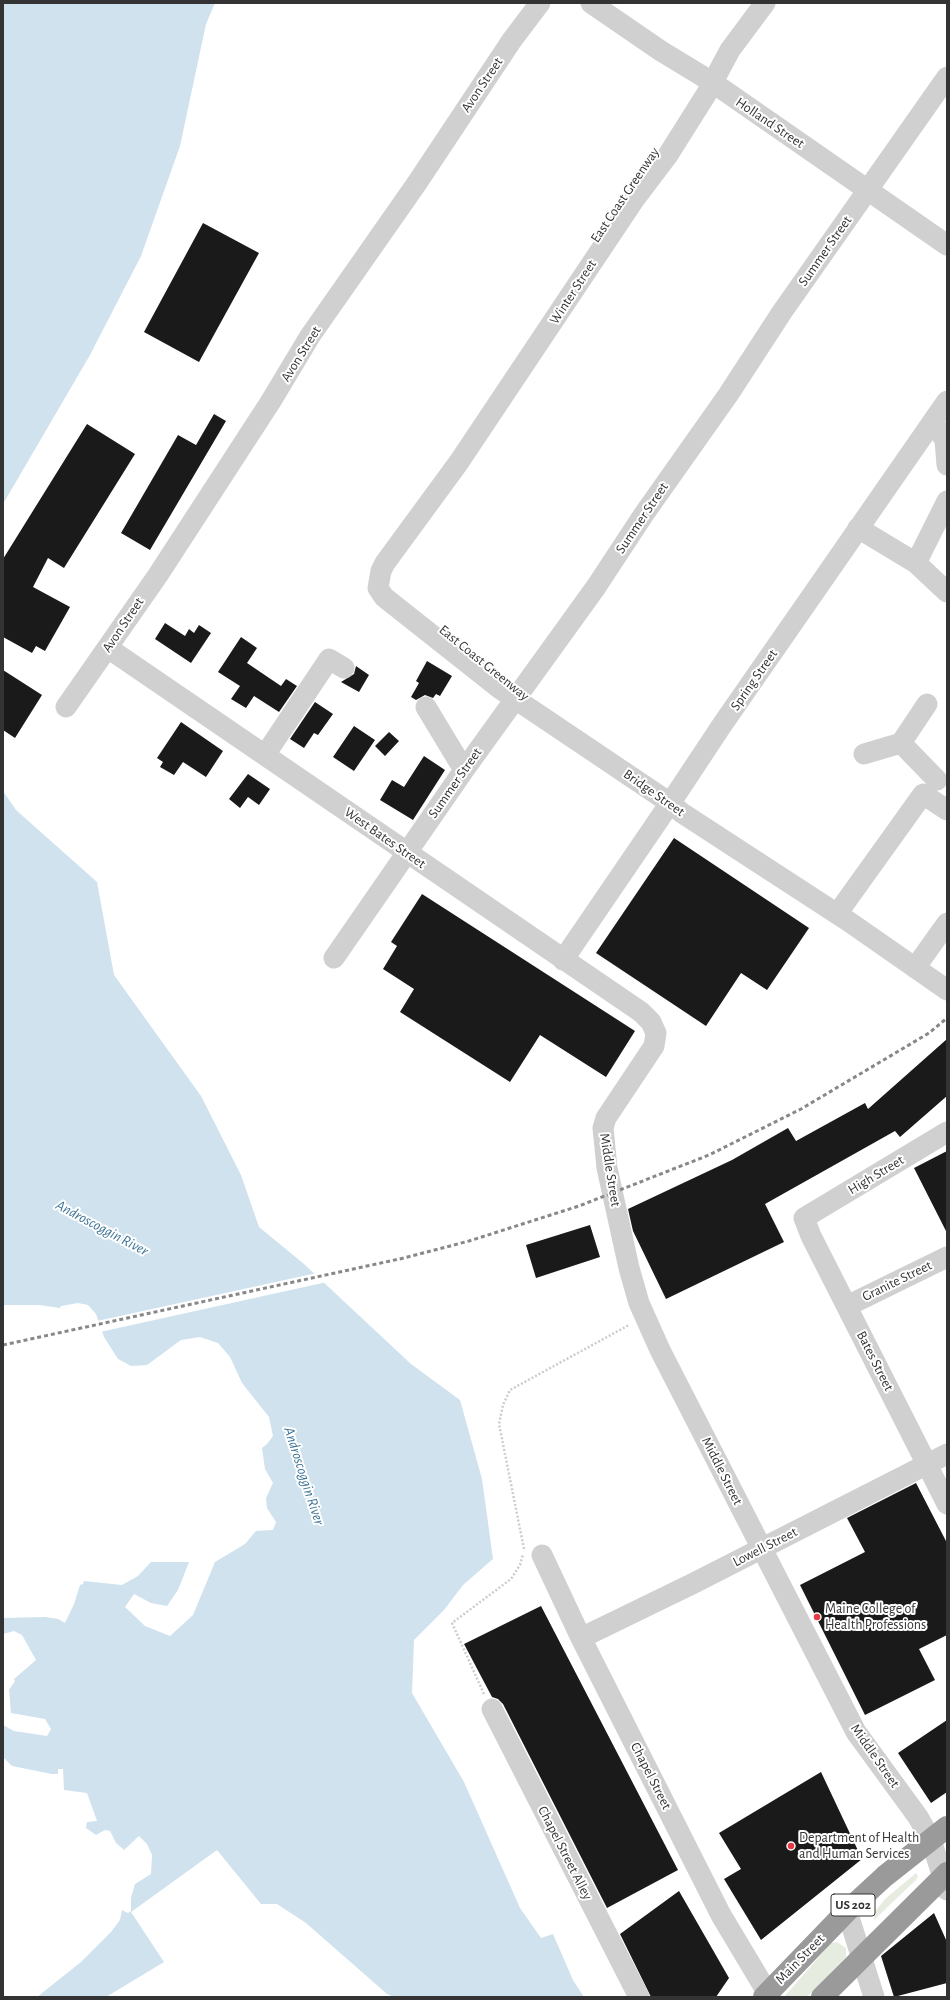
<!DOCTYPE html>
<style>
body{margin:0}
#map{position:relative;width:950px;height:2000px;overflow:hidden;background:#fff;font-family:"Alegreya Sans",sans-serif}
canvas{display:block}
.frame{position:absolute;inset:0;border:4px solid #333;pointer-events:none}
</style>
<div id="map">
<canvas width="950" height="2000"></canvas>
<div class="frame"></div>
</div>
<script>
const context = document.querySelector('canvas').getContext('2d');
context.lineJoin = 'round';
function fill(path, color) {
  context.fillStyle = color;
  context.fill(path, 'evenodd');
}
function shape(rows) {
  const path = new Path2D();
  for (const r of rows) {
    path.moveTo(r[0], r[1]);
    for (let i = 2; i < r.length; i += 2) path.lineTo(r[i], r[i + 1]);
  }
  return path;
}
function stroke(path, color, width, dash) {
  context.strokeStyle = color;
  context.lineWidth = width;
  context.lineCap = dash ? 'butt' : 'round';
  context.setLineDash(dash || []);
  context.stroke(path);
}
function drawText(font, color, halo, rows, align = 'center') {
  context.font = font + ' "Alegreya Sans",sans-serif';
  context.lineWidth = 4;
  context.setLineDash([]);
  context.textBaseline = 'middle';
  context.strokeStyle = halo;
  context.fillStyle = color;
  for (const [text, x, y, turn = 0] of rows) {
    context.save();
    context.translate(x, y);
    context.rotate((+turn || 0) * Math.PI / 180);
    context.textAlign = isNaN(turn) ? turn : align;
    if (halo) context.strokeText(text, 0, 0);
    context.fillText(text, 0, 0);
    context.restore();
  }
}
const green = shape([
 [916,1873,918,1876,916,1880,874,1920,874,1913,885,1899],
 [837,1942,846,1948,846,1957,807,1997,784,1997,831,1943]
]);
const water = shape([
 [3,3,215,3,206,24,180,146,141,256,90,355,3,504],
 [3,791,16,810,97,882,114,975,201,1096,241,1175,259,1227,304,1264,411,1364,460,1400,482,1479,493,1559,463,1585,444,1610,414,1640,412,1693,464,1782,520,1908,541,1938,553,1934,573,1980,584,1997,394,1997,387,1994,306,1923,277,1904,261,1904,217,1850,131,1912,164,1962,106,1997,37,1997,81,1962,111,1932,120,1920,122,1910,128,1913,131,1911,131,1898,135,1884,151,1874,152,1855,147,1844,139,1836,124,1850,116,1843,110,1831,105,1830,96,1835,86,1828,87,1822,97,1821,87,1793,64,1790,63,1769,58,1769,58,1774,52,1774,12,1766,3,1757,3,1725,14,1731,47,1736,51,1729,45,1719,11,1713,9,1690,15,1681,14,1679,36,1660,22,1635,14,1631,3,1634,3,1618,45,1617,58,1619,65,1623,74,1604,80,1585,83,1584,84,1581,122,1585,138,1576,151,1562,189,1562,178,1590,167,1606,151,1603,134,1594,125,1607,145,1626,170,1636,193,1615,215,1562,245,1544,256,1531,273,1530,276,1522,267,1508,266,1498,273,1483,265,1469,262,1448,267,1444,273,1436,269,1417,242,1383,230,1357,218,1343,200,1337,181,1340,147,1365,131,1366,118,1359,104,1337,96,1314,88,1305,78,1303,61,1306,60,1308,39,1305,3,1305]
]);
const pier = shape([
 [317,1273,327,1282,100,1332,97,1321]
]);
const building = shape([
 [203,223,259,253,199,362,144,332],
 [214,414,226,421,150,550,121,533,178,435,196,445],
 [87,424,135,454,64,568,48,558,33,587,70,607,45,651,36,646,32,653,3,637,3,559],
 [165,623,185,636,189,629,194,633,199,625,211,633,191,663,155,639],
 [241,637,257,648,247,663,281,686,286,679,297,686,279,712,254,696,246,708,231,699,240,686,218,672],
 [427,661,452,676,440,696,436,694,433,698,425,695,416,700,411,697,419,683,416,681],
 [356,666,369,675,359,692,341,682,354,674],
 [3,670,42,695,15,738,3,730],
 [315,702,333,714,318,735,314,733,304,748,290,739],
 [181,722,223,751,206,777,183,762,174,775,160,767,163,762,157,758],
 [354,726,375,740,354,771,333,757],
 [389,732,399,741,385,756,375,746],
 [424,756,445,770,413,820,380,800,392,780,404,787],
 [248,774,270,789,259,805,248,797,240,808,229,799],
 [674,838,809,928,767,990,741,973,706,1026,596,953],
 [422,894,635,1031,606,1077,540,1035,510,1082,400,1012,414,989,383,969,397,946,391,942],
 [947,1039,947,1096,900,1137,895,1131,765,1204,784,1242,666,1299,633,1231,628,1209,732,1160,788,1128,796,1141,865,1103,868,1109],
 [947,1151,947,1233,914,1168],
 [590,1225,600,1257,536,1278,526,1245],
 [916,1483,947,1543,947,1635,919,1649,935,1680,865,1715,800,1585,865,1552,847,1518],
 [541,1606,678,1870,607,1908,503,1704,498,1699,492,1697,464,1644],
 [947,1720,947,1792,931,1803,898,1753],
 [821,1772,862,1859,761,1940,724,1879,741,1869,719,1833],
 [679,1891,729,1978,716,1997,651,1997,620,1934],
 [934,1913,947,1942,947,1983,894,1997,881,1956]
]);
const path = shape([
 [524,1549,499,1424,503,1405,510,1390,629,1325],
 [484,1694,452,1623,511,1579,520,1565,523,1554]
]);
const minor = shape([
 [591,3,661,51,712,82,947,245],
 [765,3,730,50,707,93,668,155,634,200,459,462,385,563,381,571,378,588,384,597,499,688,670,803,682,813,848,921,947,990],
 [933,422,945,440,947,465],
 [858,528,916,563,947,592],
 [916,563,947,501],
 [108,648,641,1012,651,1022,656,1033,654,1046,606,1118,603,1128,607,1168,629,1268,639,1303,660,1350,856,1732,918,1817,931,1840,947,1890],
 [927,704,901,743,937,780],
 [66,707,158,575,271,401,310,336,417,183,512,40,540,3],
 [426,707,464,770],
 [864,754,901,743],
 [265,755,329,659,344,668],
 [837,914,923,794,947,810],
 [334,958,464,770,596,587,644,514,728,395,782,312,947,77],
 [563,960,679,790,722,725,947,401],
 [915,968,947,923],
 [947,1132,804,1218,811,1236,947,1504],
 [847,1306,947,1257],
 [542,1555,581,1638,721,1915,767,1992],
 [581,1638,694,1583,947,1454],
 [492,1709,639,1997],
 [847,1911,874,1997]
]);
const highway = shape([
 [764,1997,847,1911,885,1876,947,1827],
 [822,1997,947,1873]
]);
const rail = shape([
 [3,1345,404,1258,469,1241,579,1206,709,1155,801,1109,929,1033,947,1018]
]);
const markers = [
 [817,1617,4,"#e63946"],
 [791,1846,4,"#e63946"]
];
const shields = [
 [853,1905,44]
];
const shieldNames = [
 ["US 202",853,1905]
];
const streetNames = [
 ["Avon Street",482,85,-56],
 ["Holland Street",770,123,34],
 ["East Coast Greenway",625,195,-56],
 ["Summer Street",825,251,-55],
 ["Winter Street",573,292,-57],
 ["Avon Street",301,354,-58],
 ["Summer Street",642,518,-56],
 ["Avon Street",123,625,-56],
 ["East Coast Greenway",484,663,39],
 ["Spring Street",754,680,-55],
 ["Summer Street",455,783,-55],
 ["Bridge Street",654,793,35],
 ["West Bates Street",385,838,35],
 ["Middle Street",610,1170,81],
 ["High Street",876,1175,-31],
 ["Granite Street",897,1281,-26],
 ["Bates Street",875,1361,63],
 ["Middle Street",722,1471,63],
 ["Lowell Street",765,1547,-27],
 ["Middle Street",875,1756,55],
 ["Chapel Street",651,1776,63],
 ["Chapel Street Alley",565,1853,63],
 ["Main Street",800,1959,-46]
];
const poiNames = [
 ["Maine College of",825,1609],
 ["Health Professions",825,1625],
 ["Department of Health",799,1838],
 ["and Human Services",799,1854]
];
const waterNames = [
 ["Androscoggin River",102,1228,28],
 ["Androscoggin River",304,1476,72]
];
fill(green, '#e6ecdf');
fill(water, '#cfe2ee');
fill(pier, '#fff');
fill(building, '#1a1a1a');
stroke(path, '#cdcdcd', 2.5, [2, 2]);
stroke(minor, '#d0d0d0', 21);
stroke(highway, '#9a9a9a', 22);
stroke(rail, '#888', 3, [4, 3]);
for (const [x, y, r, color] of markers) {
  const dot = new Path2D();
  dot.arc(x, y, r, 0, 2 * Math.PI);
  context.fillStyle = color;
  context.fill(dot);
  stroke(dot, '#fff', 1.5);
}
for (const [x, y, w] of shields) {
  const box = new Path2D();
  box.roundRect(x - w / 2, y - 11, w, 22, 3);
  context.fillStyle = '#fff';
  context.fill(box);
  stroke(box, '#333', 1);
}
drawText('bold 13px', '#333', null, shieldNames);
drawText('14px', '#333', '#fff', streetNames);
drawText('14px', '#333', '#fff', poiNames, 'left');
drawText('italic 15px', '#3f7597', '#fff', waterNames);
</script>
